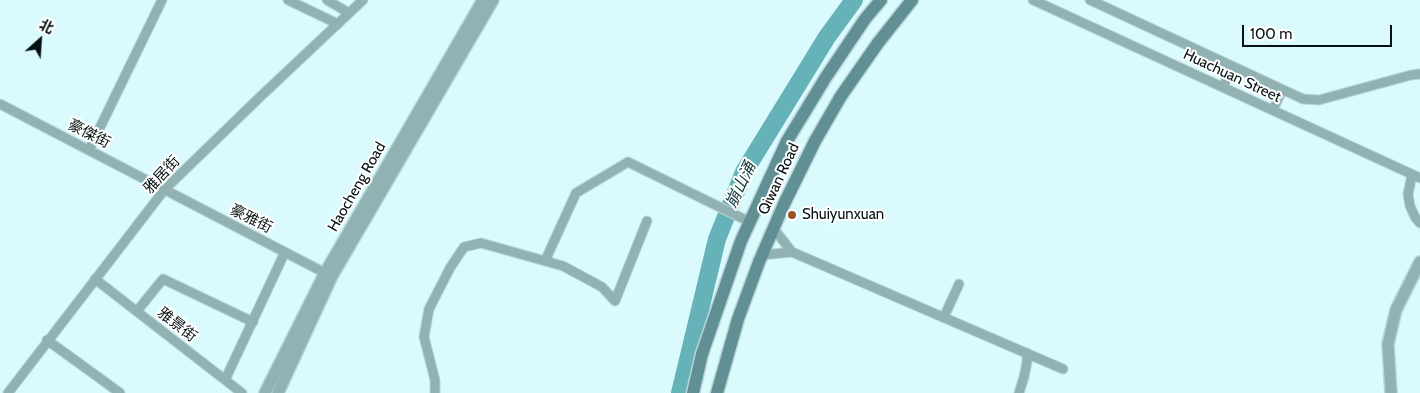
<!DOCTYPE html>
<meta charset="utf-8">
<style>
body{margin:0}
#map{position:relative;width:1420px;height:393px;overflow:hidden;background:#dafafd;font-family:Cabin,"Noto Sans SC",sans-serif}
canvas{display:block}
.north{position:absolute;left:15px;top:15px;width:50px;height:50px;-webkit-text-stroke:4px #fff;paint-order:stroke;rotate:26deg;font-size:14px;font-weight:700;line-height:20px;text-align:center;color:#061112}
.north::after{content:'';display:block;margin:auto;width:18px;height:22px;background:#061112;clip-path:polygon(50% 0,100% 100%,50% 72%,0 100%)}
.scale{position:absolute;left:1242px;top:25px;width:150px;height:22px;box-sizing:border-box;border:2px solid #061112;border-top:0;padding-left:6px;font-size:15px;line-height:18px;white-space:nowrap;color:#061112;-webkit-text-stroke:4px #fff;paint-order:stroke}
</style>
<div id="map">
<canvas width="1420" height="393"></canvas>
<div class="north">北</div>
<div class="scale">100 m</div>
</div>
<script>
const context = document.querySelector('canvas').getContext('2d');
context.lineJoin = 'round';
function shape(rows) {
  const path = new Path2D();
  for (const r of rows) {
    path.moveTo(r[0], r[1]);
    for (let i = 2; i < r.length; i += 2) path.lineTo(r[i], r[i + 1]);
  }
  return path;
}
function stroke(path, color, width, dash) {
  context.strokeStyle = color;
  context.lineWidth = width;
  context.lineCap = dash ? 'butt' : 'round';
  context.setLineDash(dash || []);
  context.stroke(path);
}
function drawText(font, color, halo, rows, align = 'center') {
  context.font = font + ' Cabin,"Noto Sans SC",sans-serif';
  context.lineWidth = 4;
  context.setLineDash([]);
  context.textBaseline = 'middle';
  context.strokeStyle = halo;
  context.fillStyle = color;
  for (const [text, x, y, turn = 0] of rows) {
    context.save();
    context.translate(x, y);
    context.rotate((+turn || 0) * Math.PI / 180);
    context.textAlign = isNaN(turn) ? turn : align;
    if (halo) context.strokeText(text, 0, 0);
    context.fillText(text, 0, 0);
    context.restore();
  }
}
const river = shape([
 [680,393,717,239,744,172,827,37,854,0]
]);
const minor = shape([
 [288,0,338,24],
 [327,0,349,13],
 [1033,0,1420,178],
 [1090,0,1303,99,1319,100,1411,75,1420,74],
 [1223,87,1232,66],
 [0,104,325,273],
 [1273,110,1282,90],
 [89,150,162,0],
 [1412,175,1408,194,1410,206,1415,217,1420,223],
 [774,229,792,252],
 [763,255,792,252,1063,369],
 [545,261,576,193,628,162,750,222],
 [95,279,242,393],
 [137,311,163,279,253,322],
 [944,317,959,284],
 [47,340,120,393],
 [225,380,285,252],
 [8,393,165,189,260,97,363,0],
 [435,393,435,380,424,337,429,309,450,268,464,247,481,243,563,266,602,287,615,301,647,221],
 [1019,393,1024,377,1027,362,1027,353]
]);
const tertiary = shape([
 [265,393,325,273,483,0],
 [278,393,332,276,493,0],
 [1391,393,1388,344,1396,310,1420,262]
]);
const secondary = shape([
 [693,393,702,354,741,241,787,141,826,77,865,19,881,0],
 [717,393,738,319,759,262,784,204,815,141,841,96,878,43,912,0]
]);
const markers = [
 [792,215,5,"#985425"]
];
const streetNames = [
 ["Huachuan Street",1232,76,25],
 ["豪傑街",89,134,27],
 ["雅居街",162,175,-47],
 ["Qiwan Road",779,179,-65],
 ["Haocheng Road",357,187,-60],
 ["豪雅街",251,219,27],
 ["雅景街",177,325,38]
];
const poiNames = [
 ["Shuiyunxuan",802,215]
];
const waterNames = [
 ["崩山涌",741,185,-65]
];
stroke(river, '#65b2b8', 18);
stroke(minor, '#b8d5d7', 11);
stroke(tertiary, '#b8d5d7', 14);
stroke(secondary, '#b8d5d7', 15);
stroke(minor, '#91b1b3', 9);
stroke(tertiary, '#91b1b3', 11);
stroke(secondary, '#609094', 12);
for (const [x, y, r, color] of markers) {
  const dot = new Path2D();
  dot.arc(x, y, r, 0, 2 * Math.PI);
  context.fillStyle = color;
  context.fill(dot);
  stroke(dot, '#fff', 2);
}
drawText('15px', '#061112', '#fff', streetNames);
drawText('15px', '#061112', '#fff', poiNames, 'left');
drawText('italic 16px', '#103639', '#fff', waterNames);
</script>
